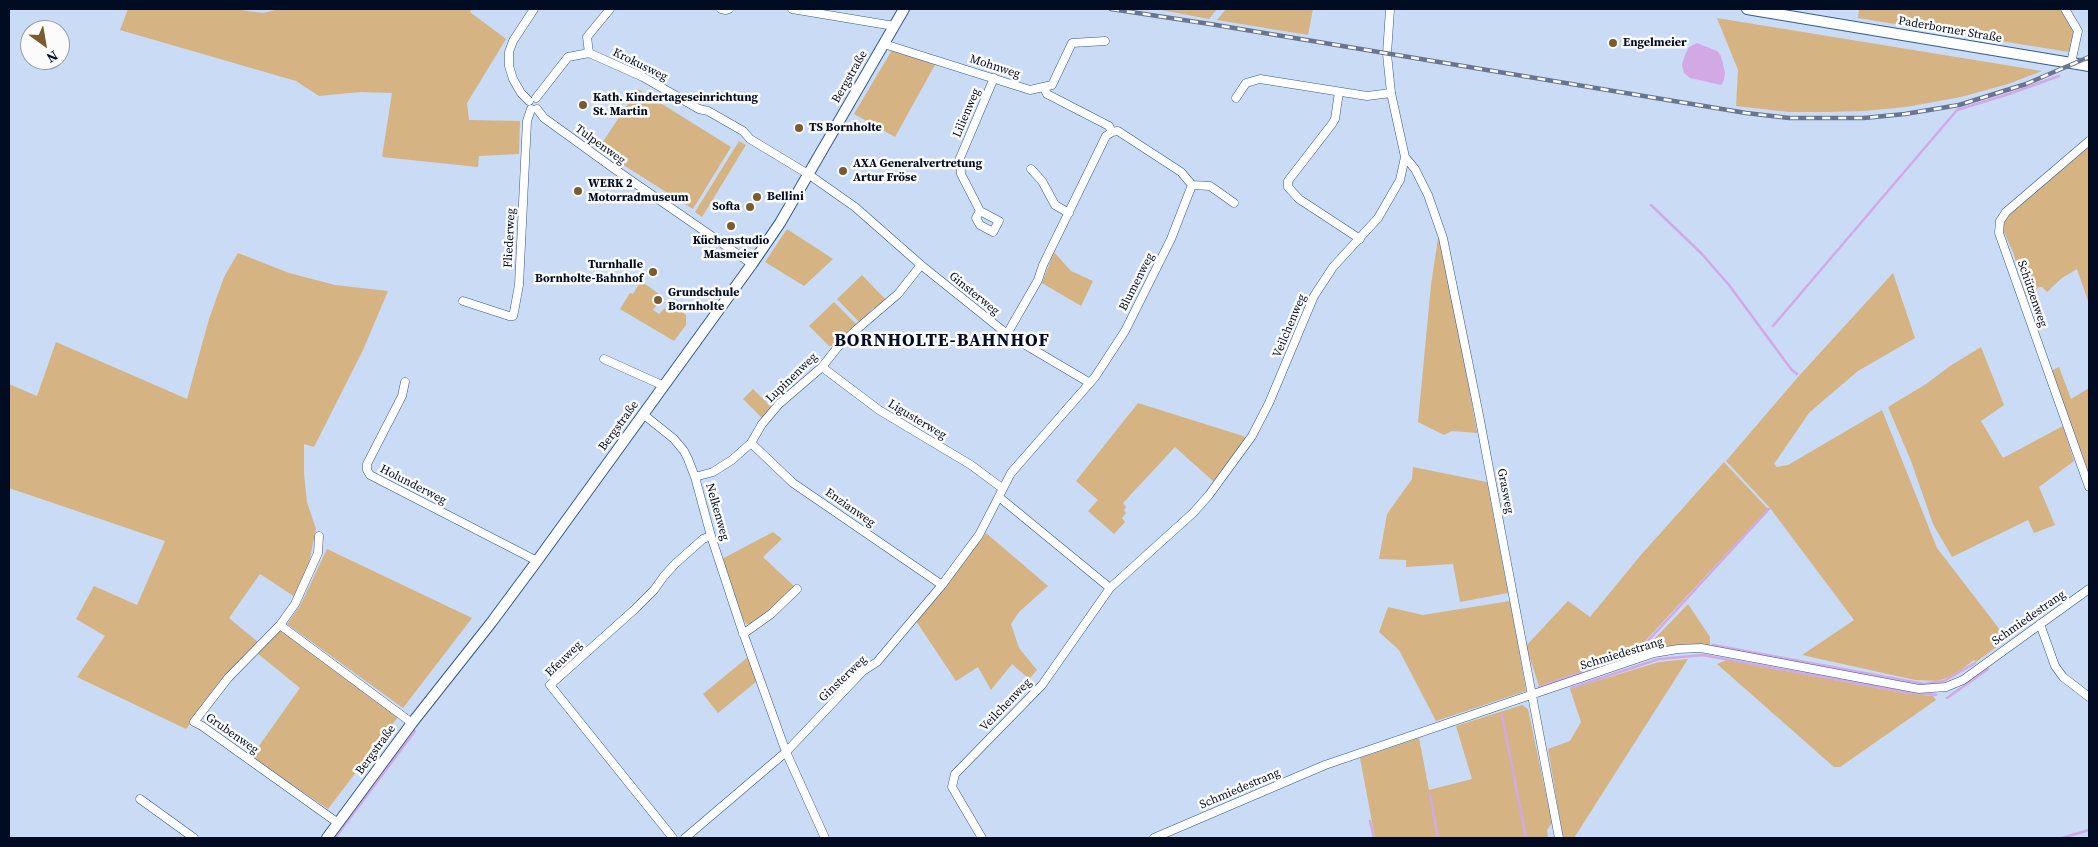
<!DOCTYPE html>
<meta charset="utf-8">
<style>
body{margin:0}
#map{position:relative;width:2098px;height:847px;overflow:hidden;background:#c9dbf5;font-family:"Source Serif 4",serif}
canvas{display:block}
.frame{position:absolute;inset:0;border:10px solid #010c22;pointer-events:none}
.north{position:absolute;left:20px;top:20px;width:50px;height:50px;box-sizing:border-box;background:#fbfbfb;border:1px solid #979ba4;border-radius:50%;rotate:148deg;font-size:14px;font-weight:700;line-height:20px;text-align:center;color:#010c22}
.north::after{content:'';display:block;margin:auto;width:18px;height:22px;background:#795b2f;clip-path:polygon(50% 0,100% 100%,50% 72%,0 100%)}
</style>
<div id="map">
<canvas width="2098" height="847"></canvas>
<div class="frame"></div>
<div class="north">N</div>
</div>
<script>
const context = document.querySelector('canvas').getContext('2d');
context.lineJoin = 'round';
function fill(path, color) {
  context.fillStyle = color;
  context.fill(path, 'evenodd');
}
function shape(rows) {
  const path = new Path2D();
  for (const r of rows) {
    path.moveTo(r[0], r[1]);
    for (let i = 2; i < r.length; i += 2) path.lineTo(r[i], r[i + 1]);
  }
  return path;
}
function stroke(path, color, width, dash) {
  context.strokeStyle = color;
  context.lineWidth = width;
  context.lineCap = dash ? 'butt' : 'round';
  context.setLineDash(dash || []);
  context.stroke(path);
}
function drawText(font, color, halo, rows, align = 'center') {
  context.font = font + ' "Source Serif 4",serif';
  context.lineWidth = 5;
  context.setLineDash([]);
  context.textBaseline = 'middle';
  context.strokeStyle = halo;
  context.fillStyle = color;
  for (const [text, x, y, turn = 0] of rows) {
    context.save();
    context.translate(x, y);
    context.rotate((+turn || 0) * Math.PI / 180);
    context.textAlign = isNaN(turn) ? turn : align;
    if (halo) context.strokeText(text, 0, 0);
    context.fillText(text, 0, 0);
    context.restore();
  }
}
const green = shape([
 [128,9,233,9,263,13,280,9,472,9,470,12,506,39,467,103,469,120,520,121,519,154,479,156,478,167,382,157,392,93,360,92,319,96,296,81,120,30],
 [1156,9,1217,9,1209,19],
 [1226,9,1313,9,1308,35,1217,20],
 [1859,9,2060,9,2074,30,2069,52,1858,18],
 [1717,18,2042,71,2008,84,1961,97,1906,107,1864,111,1827,112,1789,112,1736,106,1738,70],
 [892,50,936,63,895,137,854,114],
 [638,89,731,147,693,209,598,149],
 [739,141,746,145,702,217,695,212],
 [2089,145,2089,304,2077,269,2062,278,2047,292,2042,287,2039,287,2026,297,2013,252,2003,230,2004,223,2009,214],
 [787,229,833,259,804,286,765,262],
 [1439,232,1445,252,1477,433,1452,431,1444,435,1418,422,1431,285],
 [1054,252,1071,271,1093,281,1081,306,1042,283],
 [238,253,289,273,335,285,388,291,363,350,314,447,304,444,304,474,307,502,316,529,308,568,295,597,260,574,229,618,259,643,226,676,186,729,77,677,105,636,76,619,94,586,137,605,165,541,9,488,9,384,37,396,56,342,187,399,209,319,224,277],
 [1893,273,1915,338,1858,371,1825,399,1809,413,1774,464,1777,467,1788,465,1882,410,1937,548,2007,639,1976,662,1974,660,1953,676,1937,681,1915,680,1802,655,1854,620,1770,508,1726,461,1798,377],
 [862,275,887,301,879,308,873,308,860,323,837,299],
 [641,281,663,297,653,310,659,314,664,309,674,307,686,315,686,325,674,341,620,309,630,293,633,294],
 [834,302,857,325,835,346,829,346,809,326],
 [1981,347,2004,405,1981,421,2003,458,2063,426,2074,461,2039,487,2055,525,2034,533,2028,520,1952,557,1933,524,1911,461,1888,407,1926,384,1950,366],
 [2059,367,2071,399,2089,388,2089,477,2051,371],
 [753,389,772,408,762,418,743,399],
 [1138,403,1243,436,1246,439,1214,482,1175,447,1123,503,1126,507,1124,510,1126,513,1122,518,1125,522,1114,534,1088,511,1098,500,1076,481],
 [1724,462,1768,509,1633,654,1539,686,1526,646,1568,601,1590,617,1640,556],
 [1413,467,1487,482,1508,593,1460,602,1453,564,1406,567,1406,560,1379,559,1387,514,1412,479],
 [773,532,782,539,763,557,795,587,753,625,747,624,743,620,722,559],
 [986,533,1048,586,1019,612,1011,624,1019,648,1037,670,1029,679,1012,664,991,690,978,667,956,681,916,621],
 [327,549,472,618,403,708,287,624,300,606],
 [1510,601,1526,691,1436,721,1399,650,1379,632,1388,607,1423,615],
 [1688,604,1710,637,1710,645,1678,645,1653,650,1638,656],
 [282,630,398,717,328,809,251,757,300,688,257,653,279,631],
 [748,657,757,681,718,713,703,694],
 [1688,659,1574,838,1563,838,1548,749,1570,741,1581,722,1570,689,1659,662],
 [1727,660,1904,693,1933,696,1936,700,1840,767,1834,767,1717,664],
 [1522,705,1528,709,1552,823,1547,830,1548,838,1375,838,1360,758,1419,738,1429,790,1472,779,1456,726]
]);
const water = shape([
 [1697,43,1717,51,1721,56,1725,73,1724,80,1721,85,1690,78,1684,73,1682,65,1685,55,1689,47]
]);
const stream = shape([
 [1651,205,1701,253,1729,285,1791,369,1797,374],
 [1773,326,1957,110,2009,94,2059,76],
 [1713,645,1924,684,1944,681,1975,663],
 [1539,687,1635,655,1769,509],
 [1571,688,1659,659,1703,655,1905,692,1936,695],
 [1947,698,1988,669],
 [1502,715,1526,838],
 [1430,794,1438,838],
 [1370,821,1374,838],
 [335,838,415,731],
 [2062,838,2089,830]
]);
const street = shape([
 [721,9,726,10,729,9],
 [792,9,894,26],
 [2065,9,2078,31,2071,63],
 [884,44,1030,90,1052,85,1072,43,1105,41],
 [589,53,643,77,699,109,708,111,743,131,750,139,808,174,855,207,921,265,1007,334,1090,383],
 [1044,88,1047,94,1109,126,1112,132],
 [1339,92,1335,119,1332,124,1288,181,1288,187,1299,199,1360,239],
 [536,98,568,57,589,53,587,37,610,9],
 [1236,98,1246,83,1260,79,1367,96,1391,93],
 [529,101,521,93,513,79,509,66,509,52,513,41,534,9],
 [537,109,544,118,616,170,752,264],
 [1112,132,1118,131,1181,172,1192,185,1210,186,1234,203],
 [2089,141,2006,212,2000,221,1999,233,2089,487],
 [1405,157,1415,169,1428,195,1443,238,1478,410,1559,838],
 [1031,169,1042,181,1055,205,1069,213],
 [980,211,976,218,980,225,993,232,999,221,980,211,961,174,960,158,994,78],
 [463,301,509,316,513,316,514,312,519,285,527,121,531,109],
 [1007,334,1038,280,1043,265,1106,136,1112,132],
 [604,359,664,386],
 [822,367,879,410,971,465,1002,488],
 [405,382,402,396,367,464,367,470,370,475,537,561],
 [643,414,674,439,684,451,688,459,695,477,711,536,741,627,786,752,825,838],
 [751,443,793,483,942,585],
 [695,477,713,472,732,460,751,443,762,424,779,404,822,367,837,348,856,330,898,294,921,265],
 [999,497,1110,588],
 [319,536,318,553,295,604,280,625,228,678,194,722,202,726,338,823],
 [2040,624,2055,666,2063,677,2089,697],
 [280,625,412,723],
 [743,634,771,614,797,589],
 [140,799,194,838],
 [673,838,550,685,635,609,654,590,664,576,675,564,703,539,711,536],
 [685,838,786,752,863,671,877,662,942,585,979,535,1011,473,1095,377,1125,331,1171,239,1192,185],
 [982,838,952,787,955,774,1042,685,1110,588,1193,513,1209,495,1252,436,1269,403,1314,296,1333,267,1378,218,1400,180,1405,157,1391,93,1387,54,1390,9],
 [1154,838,1325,765,1654,653,1678,649,1701,648,1919,689,1946,687,1963,680,2089,589]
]);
const secondary = shape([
 [1747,9,2089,66],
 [327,838,412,723,491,623,537,561,752,264,780,223,904,9]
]);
const rail = shape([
 [1111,9,1210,24,1746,113,1789,118,1864,118,1905,114,1959,105,2026,84,2089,57]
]);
const markers = [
 [1613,43,5,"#795b2f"],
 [583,105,5,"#795b2f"],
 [799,128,5,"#795b2f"],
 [843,171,5,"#795b2f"],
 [578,191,5,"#795b2f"],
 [757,197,5,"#795b2f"],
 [750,207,5,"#795b2f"],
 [731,226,5,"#795b2f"],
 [653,272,5,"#795b2f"],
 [658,300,5,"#795b2f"]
];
const streetNames = [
 ["Paderborner Straße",1950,30,10],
 ["Krokusweg",640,65,26],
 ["Mohnweg",995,67,18],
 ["Bergstraße",850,77,-60],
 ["Lilienweg",967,113,-67],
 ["Tulpenweg",600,145,36],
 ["Fliederweg",510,238,-87],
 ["Blumenweg",1137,282,-63],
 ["Ginsterweg",974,294,39],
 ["Schützenweg",2032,294,71],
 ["Veilchenweg",1290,326,-67],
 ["Lupinenweg",792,378,-44],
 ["Ligusterweg",917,420,31],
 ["Bergstraße",619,426,-54],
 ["Holunderweg",413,485,27],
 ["Grasweg",1505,491,79],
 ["Enzianweg",850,508,35],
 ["Nelkenweg",717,512,74],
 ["Schmiedestrang",2029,618,-35],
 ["Schmiedestrang",1622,654,-17],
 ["Efeuweg",564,659,-44],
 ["Ginsterweg",843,679,-44],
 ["Veilchenweg",1006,705,-46],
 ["Grubenweg",232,734,35],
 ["Bergstraße",376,750,-54],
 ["Schmiedestrang",1240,789,-23]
];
const poiNames = [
 ["Engelmeier",1623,43],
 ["Kath. Kindertageseinrichtung",593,98],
 ["St. Martin",593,112],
 ["TS Bornholte",809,128],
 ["AXA Generalvertretung",853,164],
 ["Artur Fröse",853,178],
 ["WERK 2",588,184],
 ["Motorradmuseum",588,198],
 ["Bellini",767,197],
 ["Softa",740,207,"right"],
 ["Küchenstudio",731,241,"center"],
 ["Masmeier",731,255,"center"],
 ["Turnhalle",643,265,"right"],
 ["Bornholte-Bahnhof",643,279,"right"],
 ["Grundschule",668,293],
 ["Bornholte",668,307]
];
const districtNames = [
 ["BORNHOLTE-BAHNHOF",942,341]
];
fill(green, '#d6b382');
fill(water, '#d3a9e5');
stroke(stream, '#d3a9e5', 2.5);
stroke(street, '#315b92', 9);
stroke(secondary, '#315b92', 12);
stroke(street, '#fff', 8);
stroke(secondary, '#fff', 10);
stroke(rail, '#67768e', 4.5);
stroke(rail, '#fbfbfb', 2.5, [8]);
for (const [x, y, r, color] of markers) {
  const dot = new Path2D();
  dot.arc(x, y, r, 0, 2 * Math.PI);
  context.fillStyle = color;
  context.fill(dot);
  stroke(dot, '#fbfbfb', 2);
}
drawText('12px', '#010c22', '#fbfbfb', streetNames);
drawText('bold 12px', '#010c22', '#fbfbfb', poiNames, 'left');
context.letterSpacing = '1px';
drawText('bold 18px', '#010c22', '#fbfbfb', districtNames);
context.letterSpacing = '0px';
</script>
